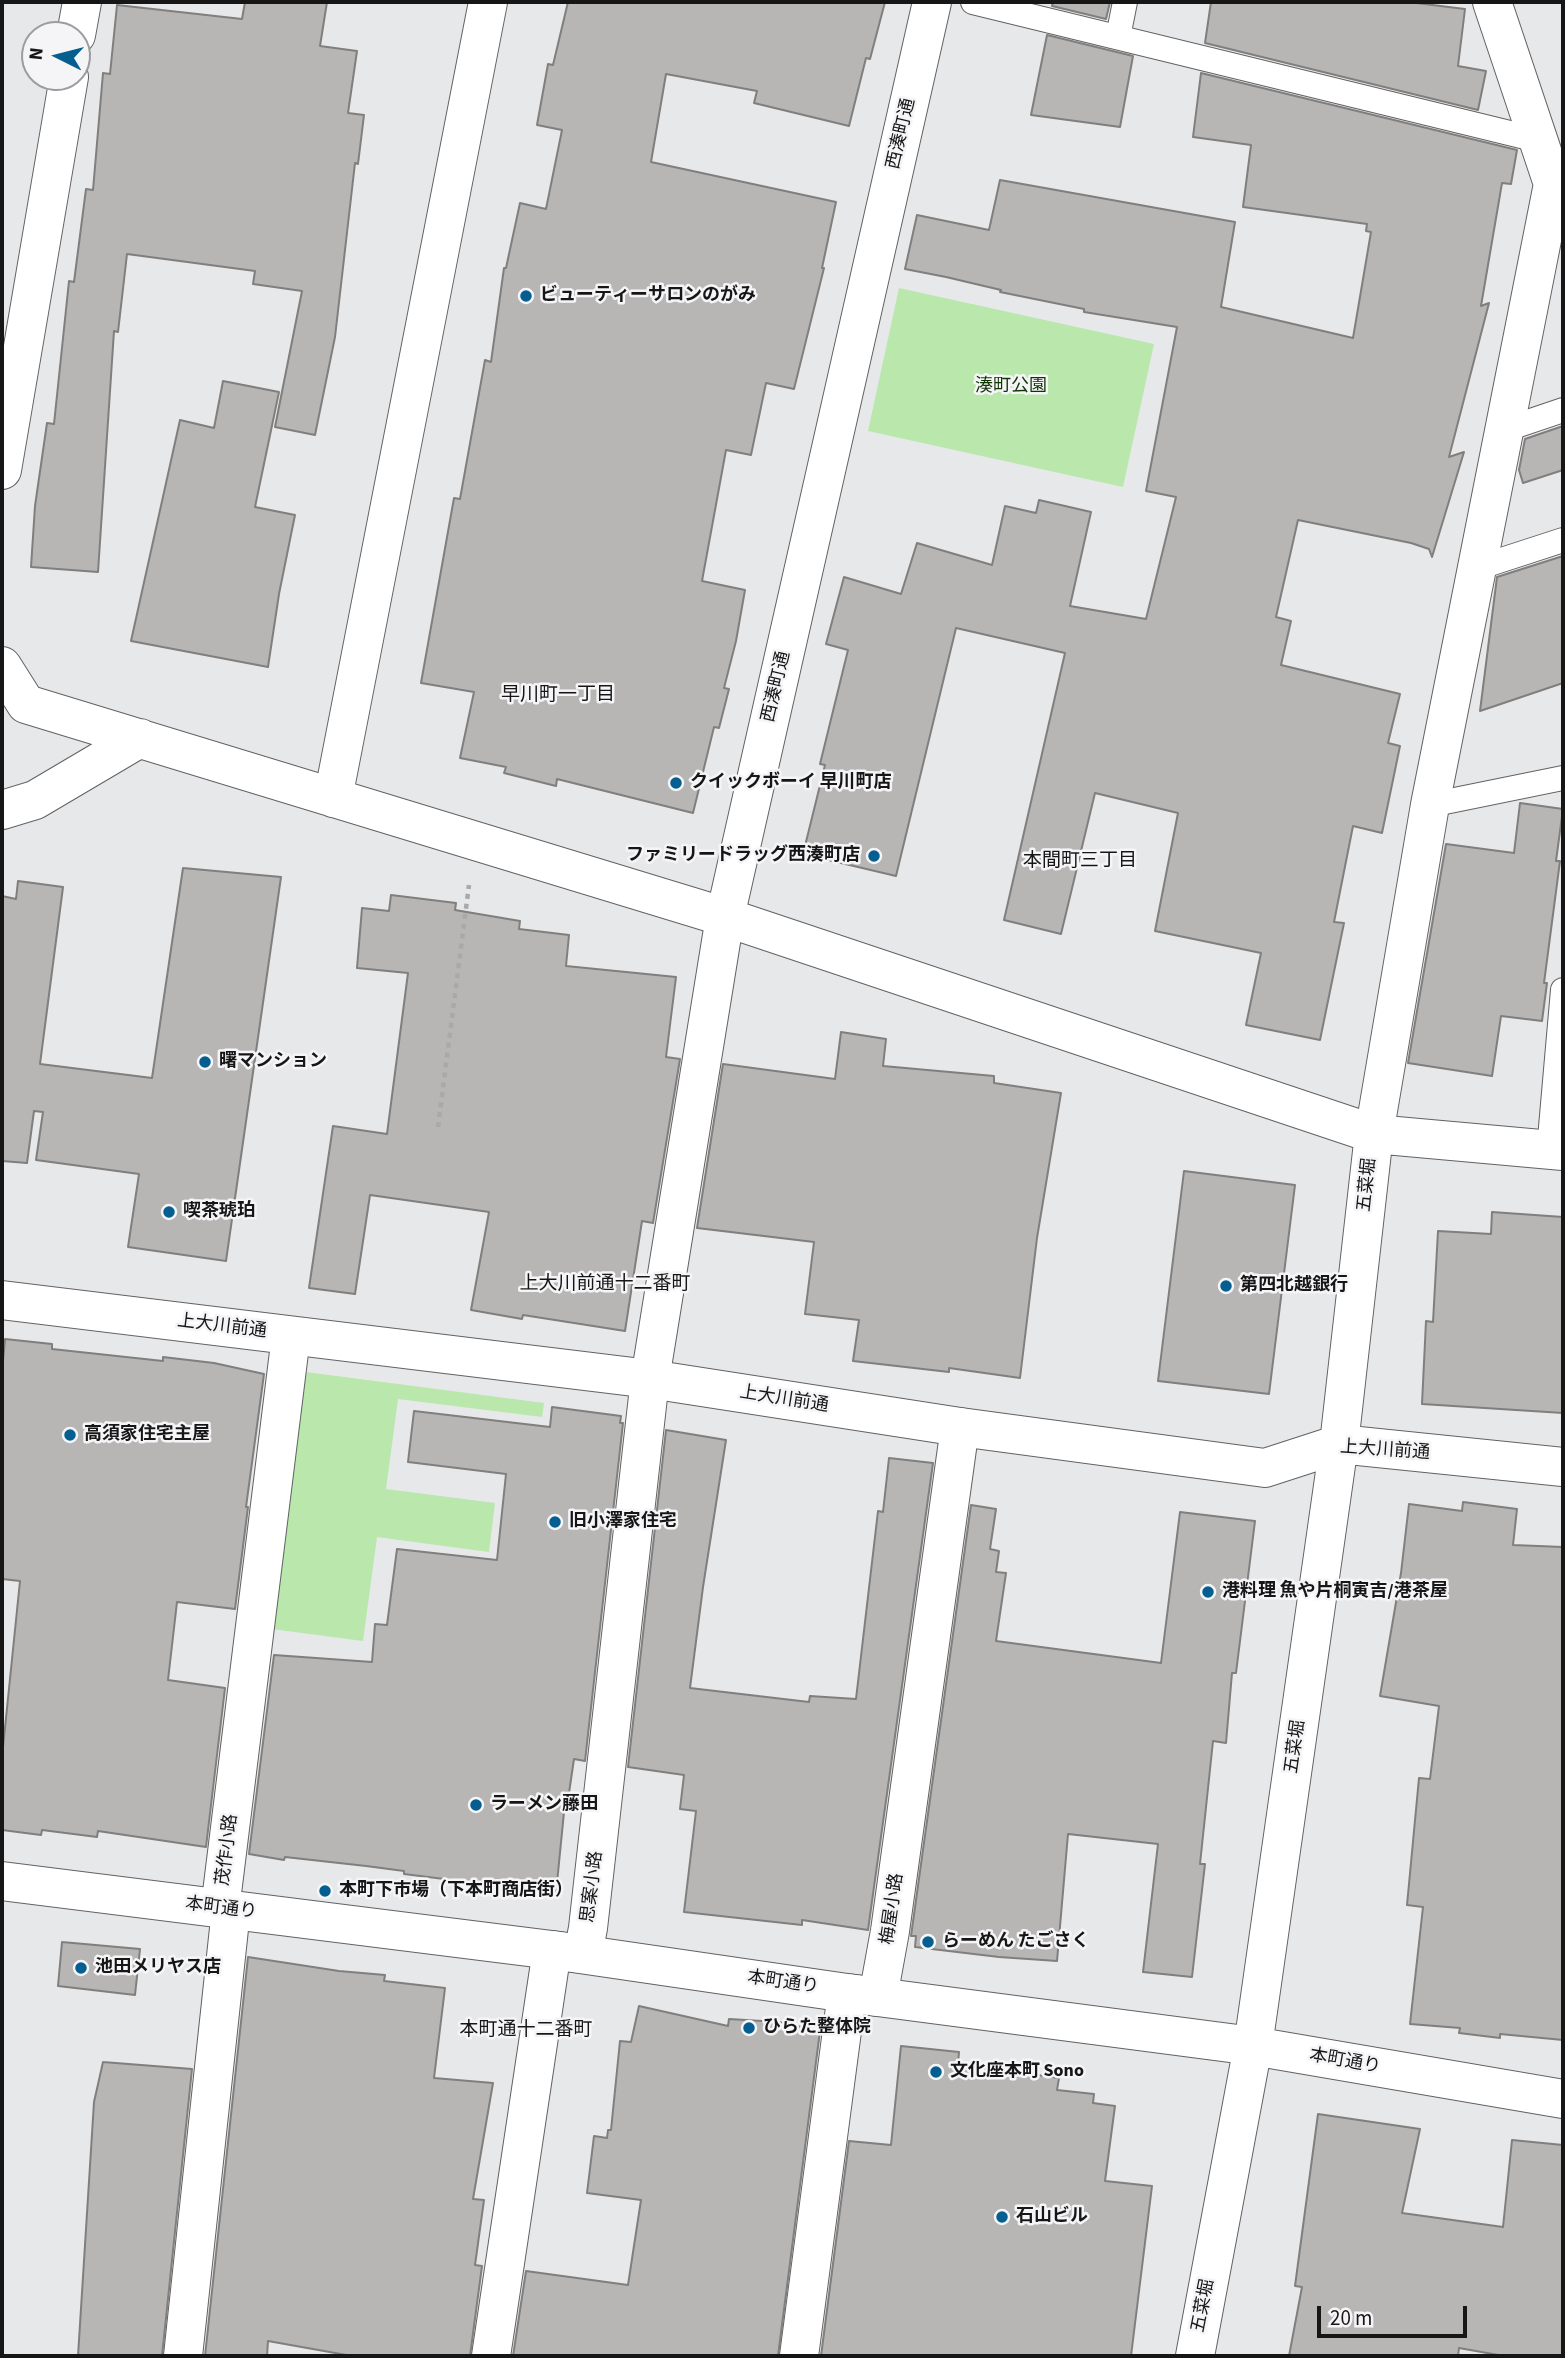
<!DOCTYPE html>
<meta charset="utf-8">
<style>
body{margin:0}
#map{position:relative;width:1565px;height:2358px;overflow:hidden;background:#e7e8ea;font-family:"Source Sans 3",sans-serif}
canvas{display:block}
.frame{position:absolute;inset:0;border:4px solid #161617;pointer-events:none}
.north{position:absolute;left:21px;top:21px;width:70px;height:70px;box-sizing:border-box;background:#f5f5f8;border:2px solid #9c9c9e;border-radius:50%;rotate:276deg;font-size:19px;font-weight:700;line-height:28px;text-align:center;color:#161617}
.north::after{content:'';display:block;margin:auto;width:24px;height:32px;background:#045f90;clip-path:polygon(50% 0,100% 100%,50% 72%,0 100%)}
.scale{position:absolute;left:1317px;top:2306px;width:150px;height:32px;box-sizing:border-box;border:4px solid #161617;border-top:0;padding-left:9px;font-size:21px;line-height:24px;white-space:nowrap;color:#161617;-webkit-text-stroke:5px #f5f5f8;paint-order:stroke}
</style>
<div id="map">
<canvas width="1565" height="2358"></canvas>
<div class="frame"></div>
<div class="north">N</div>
<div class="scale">20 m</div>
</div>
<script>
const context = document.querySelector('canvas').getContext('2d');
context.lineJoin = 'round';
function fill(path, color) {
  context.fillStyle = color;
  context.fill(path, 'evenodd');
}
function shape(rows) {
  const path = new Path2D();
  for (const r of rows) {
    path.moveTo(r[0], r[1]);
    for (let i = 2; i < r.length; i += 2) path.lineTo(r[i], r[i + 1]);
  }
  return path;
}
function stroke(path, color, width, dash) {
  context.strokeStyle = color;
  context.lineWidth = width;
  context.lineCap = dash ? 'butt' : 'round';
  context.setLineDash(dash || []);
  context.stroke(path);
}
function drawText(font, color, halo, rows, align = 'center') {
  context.font = font + ' "Source Sans 3","Noto Sans JP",sans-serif';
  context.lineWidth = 5;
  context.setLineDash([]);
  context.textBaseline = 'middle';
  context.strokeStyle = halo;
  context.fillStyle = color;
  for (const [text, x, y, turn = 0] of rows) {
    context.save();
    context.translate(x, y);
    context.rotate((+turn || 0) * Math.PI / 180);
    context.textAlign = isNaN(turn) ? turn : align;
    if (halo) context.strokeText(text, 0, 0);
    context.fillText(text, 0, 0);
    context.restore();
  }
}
const green = shape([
 [899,288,1154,344,1123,487,868,431],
 [298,1371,544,1403,542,1417,398,1399,386,1489,495,1503,489,1552,377,1537,363,1641,264,1628]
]);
const building = shape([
 [245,2,327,2,320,46,357,51,348,113,364,115,358,164,355,163,335,337,315,435,275,427,302,291,253,284,255,271,127,254,118,332,114,331,98,572,31,567,35,506,47,423,54,424,69,281,74,282,86,189,93,190,103,73,110,74,117,5,242,19,245,2],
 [568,2,885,2,870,59,866,58,849,126,754,103,757,91,666,74,651,162,836,202,822,268,824,268,794,389,766,383,751,455,726,450,702,581,745,590,736,641,724,688,729,689,719,728,714,727,693,813,557,779,556,786,504,773,506,767,460,758,474,692,421,683,454,498,460,499,485,360,491,362,504,268,506,268,520,203,546,209,562,130,537,125,548,64,553,65,568,2],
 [1053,2,1110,2,1106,19,1052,6,1053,2],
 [1211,2,1408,2,1465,9,1458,66,1486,71,1478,110,1205,43,1211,2],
 [1047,35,1133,56,1120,127,1031,115,1047,35],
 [1201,73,1517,150,1511,184,1502,183,1481,306,1489,303,1449,457,1464,452,1432,557,1429,549,1411,543,1298,520,1276,617,1291,621,1281,665,1400,694,1388,743,1400,746,1382,833,1353,826,1334,922,1344,923,1320,1040,1246,1025,1261,953,1155,931,1178,813,1095,793,1061,934,1004,920,1065,653,956,628,896,876,803,854,825,765,820,764,848,650,826,644,844,577,901,594,917,543,992,565,1005,506,1036,513,1039,500,1091,512,1070,606,1146,619,1176,497,1146,491,1177,327,1084,312,1084,309,1000,292,1001,290,946,277,905,269,917,215,989,230,1000,180,1235,222,1221,307,1353,338,1371,232,1366,231,1367,224,1243,207,1251,145,1193,137,1201,73],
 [223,381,279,392,255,507,295,515,279,594,268,667,131,641,180,420,214,428,223,381],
 [1563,426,1563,470,1523,483,1519,470,1525,439,1563,426],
 [1563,556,1563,683,1480,711,1497,577,1563,556],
 [1520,803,1563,809,1556,861,1560,861,1544,983,1547,983,1542,1021,1501,1016,1492,1076,1408,1063,1446,844,1514,853,1520,803],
 [183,868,281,877,226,1261,128,1247,139,1174,36,1160,43,1112,34,1111,27,1163,2,1161,2,896,16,899,18,881,63,887,40,1064,152,1078,183,868],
 [391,895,456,903,455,910,520,921,519,929,569,935,566,966,676,977,666,1057,680,1059,653,1223,642,1221,625,1331,523,1315,522,1319,471,1310,489,1212,370,1195,355,1294,309,1288,333,1126,387,1134,408,973,357,968,362,908,389,911,391,895],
 [841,1032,886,1039,883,1066,994,1076,994,1083,1061,1093,1037,1238,1020,1378,949,1368,949,1372,853,1361,859,1320,805,1314,814,1242,697,1228,723,1064,835,1079,841,1032],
 [1184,1171,1295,1185,1269,1394,1158,1381,1184,1171],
 [1492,1212,1563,1217,1563,1413,1422,1404,1426,1321,1433,1322,1438,1231,1491,1234,1492,1212],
 [5,1339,52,1344,52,1349,163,1361,163,1357,214,1363,264,1374,246,1507,248,1507,235,1609,177,1602,168,1680,225,1688,206,1847,98,1831,97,1837,42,1830,41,1835,2,1830,2,1757,20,1581,2,1579,2,1372,5,1339],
 [552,1407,621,1416,620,1423,623,1423,585,1761,574,1759,569,1793,566,1792,556,1893,404,1874,404,1871,366,1866,285,1857,284,1860,249,1854,274,1655,372,1662,375,1624,387,1625,397,1549,497,1560,506,1474,408,1462,414,1411,550,1427,552,1407],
 [666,1430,726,1440,703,1587,690,1688,809,1702,810,1696,856,1699,878,1511,883,1512,889,1458,933,1463,868,1930,802,1920,802,1925,684,1912,696,1811,680,1809,684,1775,628,1767,666,1430],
 [1463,1502,1517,1509,1513,1545,1563,1547,1563,2040,1500,2034,1500,2038,1459,2033,1460,2028,1410,2024,1423,1907,1407,1905,1419,1778,1430,1779,1439,1706,1380,1696,1401,1573,1409,1504,1462,1511,1463,1502],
 [971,1505,996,1509,990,1549,999,1551,996,1572,1006,1573,996,1641,1161,1663,1180,1512,1255,1521,1236,1673,1232,1673,1226,1743,1213,1741,1200,1864,1205,1864,1192,1977,1143,1972,1158,1844,1068,1834,1057,1961,999,1957,915,1947,916,1936,911,1936,971,1505],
 [62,1942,140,1949,135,1995,58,1986,62,1942],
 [248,1957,339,1971,385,1975,384,1981,445,1988,434,2078,493,2083,473,2199,484,2200,475,2265,482,2266,470,2356,352,2356,268,2341,267,2356,205,2356,248,1957],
 [639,2006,728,2026,729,2019,779,2022,820,2031,778,2356,513,2356,526,2271,628,2285,641,2200,587,2193,594,2136,607,2138,608,2130,611,2130,620,2041,631,2042,639,2006],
 [901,2046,959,2052,958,2064,1059,2078,1057,2090,1094,2094,1093,2103,1115,2106,1105,2181,1152,2186,1131,2356,821,2356,849,2141,891,2145,901,2046],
 [103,2062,192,2069,162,2356,78,2356,94,2102,103,2062],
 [1318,2114,1420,2129,1402,2213,1503,2227,1512,2140,1563,2145,1563,2356,1504,2356,1459,2348,1458,2356,1289,2356,1302,2287,1295,2286,1318,2114]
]);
const path = shape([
 [438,1127,469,885]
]);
const lane = shape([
 [973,2,1538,140],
 [1118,37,1125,2],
 [1504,430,1563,410],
 [1477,568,1563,540],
 [1430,805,1563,778],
 [1549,1150,1563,990]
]);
const street = shape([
 [76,35,82,2],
 [2,470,69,77],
 [1374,1134,1430,805,1553,184,1492,2],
 [183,2356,231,1910,220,1909,291,1336],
 [491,2356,552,1950,583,1954,588,1928,650,1379,725,917,932,2],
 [799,2356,847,1993,878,1997,890,1931,960,1427]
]);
const secondary = shape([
 [2,666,26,704,725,917,1374,1134,1563,1151],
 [333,798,488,2],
 [2,810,35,800,140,738],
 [2,1300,650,1379,960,1427,1265,1468,1339,1444,1563,1467],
 [2,1881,552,1950,847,1993,1253,2046,1563,2099],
 [1195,2356,1253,2046,1339,1444,1374,1134]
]);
const markers = [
 [526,296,7,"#045f90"],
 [676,783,7,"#045f90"],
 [874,856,7,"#045f90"],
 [205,1062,7,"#045f90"],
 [169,1212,7,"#045f90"],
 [1226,1286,7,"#045f90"],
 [70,1435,7,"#045f90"],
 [555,1522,7,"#045f90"],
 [1208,1592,7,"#045f90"],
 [476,1805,7,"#045f90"],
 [325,1891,7,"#045f90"],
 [928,1942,7,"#045f90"],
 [81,1968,7,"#045f90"],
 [749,2028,7,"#045f90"],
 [936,2072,7,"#045f90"],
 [1002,2217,7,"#045f90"]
];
const streetNames = [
 ["西湊町通",902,134,-77],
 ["西湊町通",777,687,-77],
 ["五菜堀",1368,1185,-84],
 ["上大川前通",222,1327,7],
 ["上大川前通",784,1400,9],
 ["上大川前通",1385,1451,4],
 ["五菜堀",1296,1747,-82],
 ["茂作小路",228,1850,-83],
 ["思案小路",593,1887,-83],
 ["本町通り",221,1909,7],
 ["梅屋小路",893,1909,-82],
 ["本町通り",783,1983,8],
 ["本町通り",1345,2062,10],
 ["五菜堀",1204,2306,-79]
];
const poiNames = [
 ["ビューティーサロンのがみ",540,296],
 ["クイックボーイ 早川町店",690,783],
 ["ファミリードラッグ西湊町店",860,856,"right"],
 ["曙マンション",219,1062],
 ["喫茶琥珀",183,1212],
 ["第四北越銀行",1240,1286],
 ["高須家住宅主屋",84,1435],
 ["旧小澤家住宅",569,1522],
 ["港料理 魚や片桐寅吉/港茶屋",1222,1592],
 ["ラーメン藤田",490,1805],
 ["本町下市場（下本町商店街）",339,1891],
 ["らーめん たごさく",942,1942],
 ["池田メリヤス店",95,1968],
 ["ひらた整体院",763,2028],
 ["文化座本町 Sono",950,2072],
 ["石山ビル",1016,2217]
];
const parkNames = [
 ["湊町公園",1011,387]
];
const neighbourhoodNames = [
 ["早川町一丁目",558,696],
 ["本間町三丁目",1080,862],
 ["上大川前通十二番町",605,1285],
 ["本町通十二番町",526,2031]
];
fill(green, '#b9e7ac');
fill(building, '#b7b6b4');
stroke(building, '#807f7d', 2);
stroke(lane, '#626264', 26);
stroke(street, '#626264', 40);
stroke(secondary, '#626264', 40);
stroke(path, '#a8a9ab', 4.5, [5, 5]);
stroke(lane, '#fff', 24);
stroke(street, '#fff', 38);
stroke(secondary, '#fff', 38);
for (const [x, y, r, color] of markers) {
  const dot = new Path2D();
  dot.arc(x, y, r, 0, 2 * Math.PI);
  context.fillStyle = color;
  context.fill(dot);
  stroke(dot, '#f5f5f8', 2.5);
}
drawText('18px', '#161617', '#f5f5f8', streetNames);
drawText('bold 18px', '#161617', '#f5f5f8', poiNames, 'left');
drawText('18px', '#0f3503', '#f5f5f8', parkNames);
drawText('19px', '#161617', '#f5f5f8', neighbourhoodNames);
</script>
